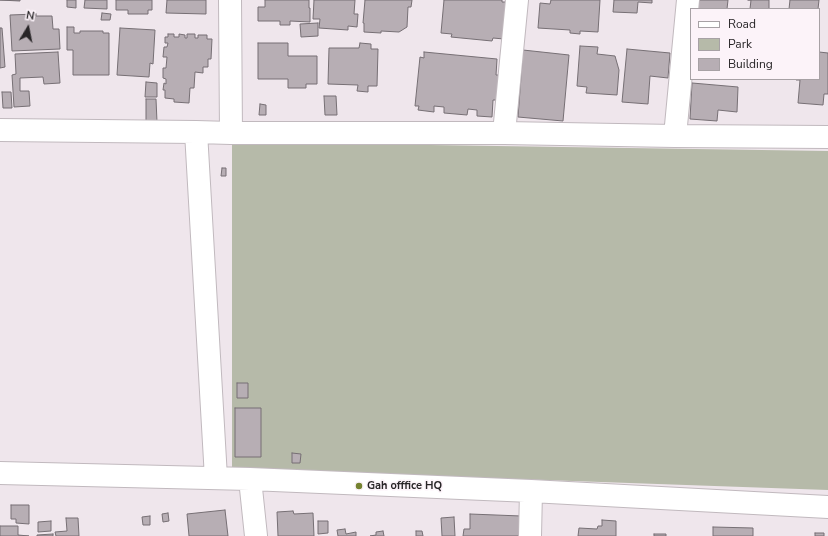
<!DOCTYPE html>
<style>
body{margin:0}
#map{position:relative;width:828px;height:536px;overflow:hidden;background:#efe6ec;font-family:"Nunito Sans",sans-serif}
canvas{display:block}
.legend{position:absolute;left:690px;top:8px;width:130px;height:72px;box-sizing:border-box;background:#fcf3f9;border:1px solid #a7a1a5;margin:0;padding:5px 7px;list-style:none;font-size:12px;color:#282527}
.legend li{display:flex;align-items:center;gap:8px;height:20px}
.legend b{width:20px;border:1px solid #a7a1a5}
.north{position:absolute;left:8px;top:8px;width:40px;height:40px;-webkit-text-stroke:3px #fcf3f9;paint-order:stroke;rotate:10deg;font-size:11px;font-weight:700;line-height:16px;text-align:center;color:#282527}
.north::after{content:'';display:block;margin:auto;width:14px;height:18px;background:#282527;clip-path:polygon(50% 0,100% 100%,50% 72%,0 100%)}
</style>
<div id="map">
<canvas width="828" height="536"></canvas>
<ul class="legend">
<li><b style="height:5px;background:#fff"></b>Road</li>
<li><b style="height:11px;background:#b6baa9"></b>Park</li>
<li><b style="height:11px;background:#b7aeb4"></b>Building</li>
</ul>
<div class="north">N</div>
</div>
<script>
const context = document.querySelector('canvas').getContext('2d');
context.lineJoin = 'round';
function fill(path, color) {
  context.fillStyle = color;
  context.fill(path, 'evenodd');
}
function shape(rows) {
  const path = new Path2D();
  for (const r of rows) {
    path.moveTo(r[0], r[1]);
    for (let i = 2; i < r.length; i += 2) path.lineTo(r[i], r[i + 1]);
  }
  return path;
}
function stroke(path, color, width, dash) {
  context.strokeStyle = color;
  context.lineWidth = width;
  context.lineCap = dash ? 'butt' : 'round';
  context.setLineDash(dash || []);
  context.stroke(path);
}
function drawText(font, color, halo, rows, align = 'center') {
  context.font = font + ' "Nunito Sans",sans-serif';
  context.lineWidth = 3;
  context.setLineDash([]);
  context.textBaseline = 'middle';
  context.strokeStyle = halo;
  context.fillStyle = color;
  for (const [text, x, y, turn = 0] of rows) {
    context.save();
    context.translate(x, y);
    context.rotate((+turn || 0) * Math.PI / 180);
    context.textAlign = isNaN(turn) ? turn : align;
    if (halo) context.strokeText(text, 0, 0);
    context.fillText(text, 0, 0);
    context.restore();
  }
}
const green = shape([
 [232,142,828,151,828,490,232,469]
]);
const building = shape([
 [0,0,20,0,20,1,0,0],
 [67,0,76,0,76,8,67,7,67,0],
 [85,0,107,0,107,9,84,8,85,0],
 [116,0,152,0,152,10,148,10,148,14,128,14,128,10,116,10,116,0],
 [167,0,206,0,206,14,166,13,167,0],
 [265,0,309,0,309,8,310,8,310,22,290,21,290,25,280,25,280,21,258,21,258,7,265,7,265,0],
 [314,0,355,0,354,14,358,14,357,27,348,26,348,30,319,28,320,19,313,19,314,0],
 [365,0,412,0,411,7,408,7,407,27,399,32,381,31,381,33,364,32,364,23,363,23,365,0],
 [444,0,502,0,502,2,507,2,504,39,493,38,492,41,451,37,452,34,441,33,444,0],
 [551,0,600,0,598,32,580,31,580,34,570,33,570,30,538,28,540,3,550,4,551,0],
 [614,0,652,0,652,3,638,2,637,13,613,12,614,0],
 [699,0,728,0,727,9,698,9,699,0],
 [748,0,769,0,769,9,750,9,751,0,748,0],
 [790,0,819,0,818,9,789,9,790,0],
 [102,13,111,14,110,20,101,20,102,13],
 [36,14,36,16,52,16,53,29,59,29,60,49,12,51,10,15,36,14],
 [318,23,318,36,301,37,300,24,318,23],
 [67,27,74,27,74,33,80,33,80,31,103,31,103,33,109,33,109,75,73,75,73,50,67,50,67,27],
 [0,28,2,28,5,67,0,68,0,28],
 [120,28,155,30,153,64,150,63,149,77,117,75,120,28],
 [168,34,174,34,174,37,179,37,179,34,185,35,185,38,187,38,187,34,195,34,195,38,198,38,198,35,207,35,207,39,212,39,211,59,208,59,208,67,203,67,203,73,195,72,194,88,190,88,189,103,174,102,174,99,165,98,165,90,163,90,164,83,166,84,166,79,163,78,163,68,166,68,167,57,163,57,164,47,167,47,168,43,165,43,165,37,168,37,168,34],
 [258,43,288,43,288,56,317,56,317,84,306,84,306,88,288,88,288,79,258,79,258,43],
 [360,43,371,44,371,49,378,49,377,86,368,86,368,92,357,91,358,85,328,84,329,48,359,48,360,43],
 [580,46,598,47,597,54,615,56,619,70,617,95,586,93,587,87,577,86,580,46],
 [627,49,670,53,668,78,650,76,648,104,622,102,627,49],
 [523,50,569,55,563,121,518,117,523,50],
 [58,52,60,83,44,84,43,77,20,78,20,91,29,91,30,106,14,107,12,75,16,74,15,54,58,52],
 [424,52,497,59,496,75,499,75,497,100,493,100,492,117,477,116,477,110,468,109,467,115,444,113,444,107,434,106,434,112,418,110,419,106,415,106,420,57,424,58,424,52],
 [819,52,828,53,828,94,824,94,823,105,798,103,800,80,796,80,796,79,819,79,819,52],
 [146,82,157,83,157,97,145,97,146,82],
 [692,83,738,87,737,112,718,110,717,121,690,119,692,83],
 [2,92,11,92,12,108,3,108,2,92],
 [324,96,336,96,337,115,325,115,324,96],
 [146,99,156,99,157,122,146,122,146,99],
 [260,104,266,105,266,115,259,115,260,104],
 [222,168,226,168,226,176,221,176,222,168],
 [237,383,248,383,248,398,237,398,237,383],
 [235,408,261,408,261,457,235,457,235,408],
 [292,453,301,454,300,463,292,463,292,453],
 [11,505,29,505,29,524,16,523,16,519,11,519,11,505],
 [225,510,228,536,189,536,187,514,225,510],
 [293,511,294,514,313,513,314,536,278,536,277,512,293,511],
 [168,513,169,521,163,522,162,514,168,513],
 [470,514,521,516,521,536,463,536,464,529,470,529,470,514],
 [150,516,150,525,143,525,142,517,150,516],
 [454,517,455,536,442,536,441,518,454,517],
 [66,518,78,518,79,536,56,536,55,532,67,531,66,518],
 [602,520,616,521,616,536,578,536,579,528,597,529,598,526,602,526,602,520],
 [51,521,51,531,38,532,38,522,51,521],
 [318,521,328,521,328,533,318,534,318,521],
 [0,526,18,526,18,535,29,536,0,536,0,526],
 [713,527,753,528,753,536,713,536,713,527],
 [345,529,346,534,356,532,356,536,338,536,337,530,345,529],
 [383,531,384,536,370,536,376,535,376,532,383,531],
 [416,531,422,531,423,536,416,536,416,531],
 [815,533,824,533,824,536,815,536,815,533],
 [53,534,53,536,37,536,37,535,53,534],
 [654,534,666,534,666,536,654,536,654,534]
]);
const minor = shape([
 [230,0,231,133],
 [0,130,196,132,231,133,504,133,675,136,828,137],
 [196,132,216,478],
 [504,133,517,0],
 [675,136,688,0],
 [0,473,250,479,531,491,828,507],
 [250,479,256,536],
 [530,536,531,491]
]);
const markers = [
 [359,486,4,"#758230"]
];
const poiNames = [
 ["Gah offfice HQ",367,486]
];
fill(green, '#b6baa9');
fill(building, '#b7aeb4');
stroke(building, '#766f74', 1);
stroke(minor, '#c1b9be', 24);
stroke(minor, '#fff', 22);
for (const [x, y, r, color] of markers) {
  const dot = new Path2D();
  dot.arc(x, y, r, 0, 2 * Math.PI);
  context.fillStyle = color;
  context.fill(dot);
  stroke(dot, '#fcf3f9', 1.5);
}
drawText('bold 11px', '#282527', '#fcf3f9', poiNames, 'left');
</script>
